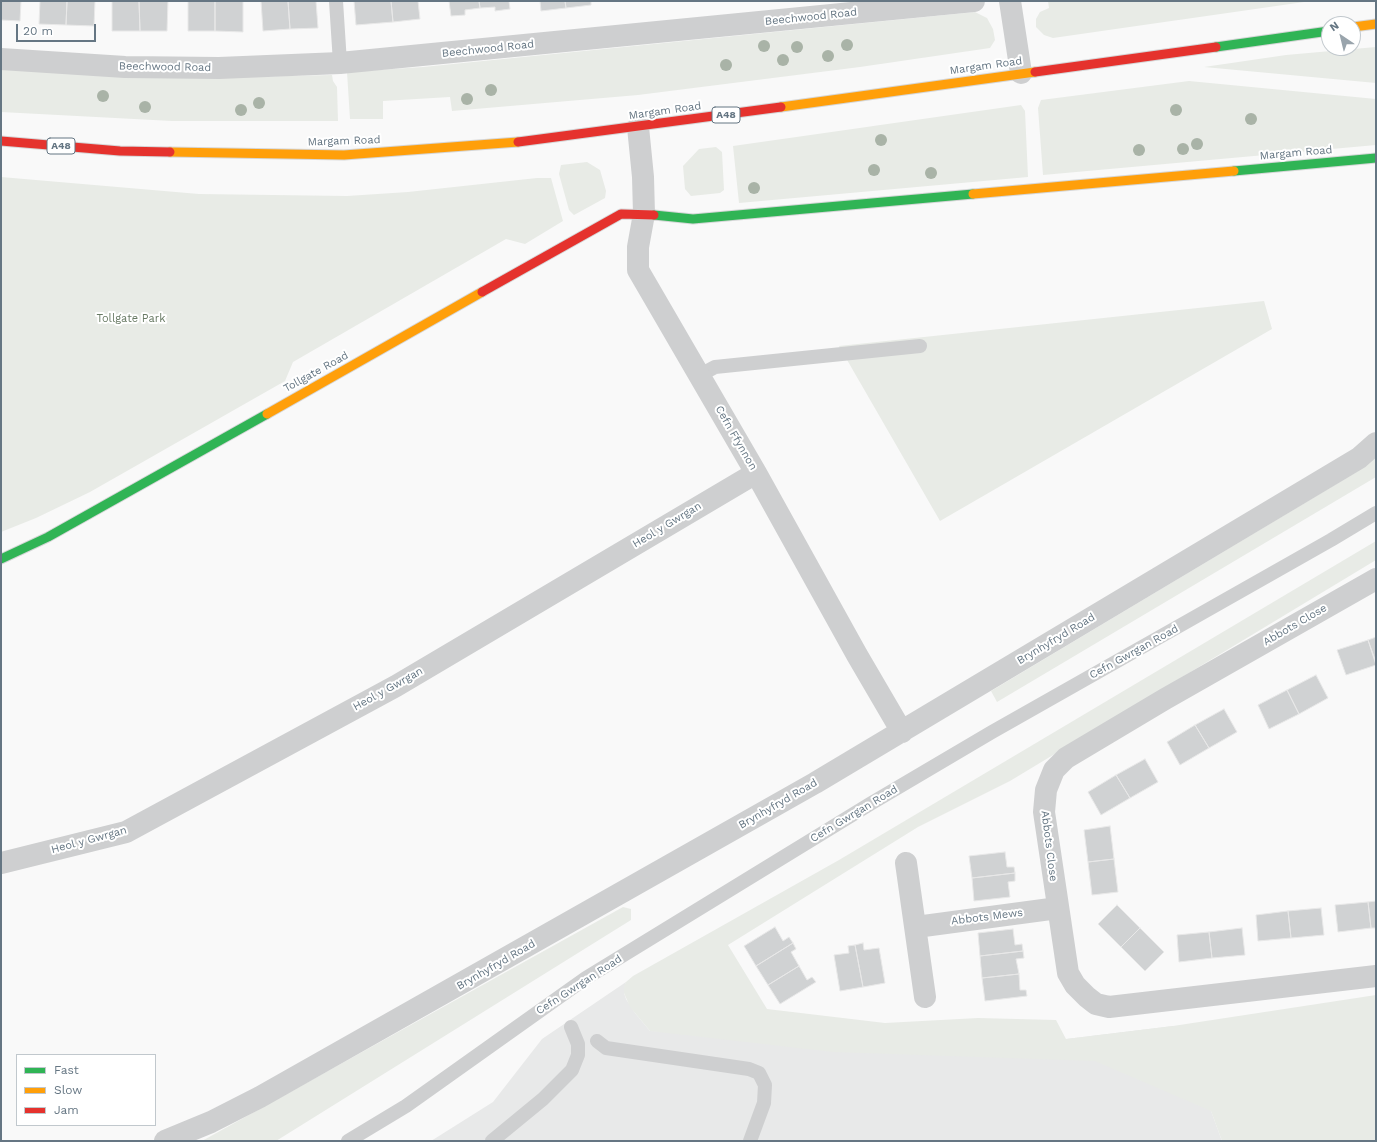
<!DOCTYPE html>
<style>
body{margin:0}
#map{position:relative;width:1377px;height:1142px;overflow:hidden;background:#f9f9f9;font-family:"Work Sans",sans-serif}
canvas{display:block}
.frame{position:absolute;inset:0;border:2px solid #657683;pointer-events:none}
.legend{position:absolute;left:16px;top:1054px;width:140px;height:72px;box-sizing:border-box;background:#fff;border:1px solid #c1c8cd;margin:0;padding:5px 7px;list-style:none;font-size:12px;color:#657683}
.legend li{display:flex;align-items:center;gap:8px;height:20px}
.legend b{width:20px;border:1px solid #c1c8cd}
.north{position:absolute;left:1321px;top:16px;width:40px;height:40px;box-sizing:border-box;background:#fff;border:1px solid #c1c8cd;border-radius:50%;rotate:325deg;font-size:11px;font-weight:700;line-height:16px;text-align:center;color:#657683}
.north::after{content:'';display:block;margin:auto;width:14px;height:18px;background:#99a4ac;clip-path:polygon(50% 0,100% 100%,50% 72%,0 100%)}
.scale{position:absolute;left:16px;top:24px;width:80px;height:18px;box-sizing:border-box;border:2px solid #657683;border-top:0;padding-left:5px;font-size:12px;line-height:14px;white-space:nowrap;color:#657683;-webkit-text-stroke:3px #fff;paint-order:stroke}
</style>
<div id="map">
<canvas width="1377" height="1142"></canvas>
<div class="frame"></div>
<ul class="legend">
<li><b style="height:5px;background:#30b455"></b>Fast</li>
<li><b style="height:5px;background:#ff9f0a"></b>Slow</li>
<li><b style="height:5px;background:#e5322d"></b>Jam</li>
</ul>
<div class="north">N</div>
<div class="scale">20 m</div>
</div>
<script>
const context = document.querySelector('canvas').getContext('2d');
context.lineJoin = 'round';
function fill(path, color) {
  context.fillStyle = color;
  context.fill(path, 'evenodd');
}
function shape(rows) {
  const path = new Path2D();
  for (const r of rows) {
    path.moveTo(r[0], r[1]);
    for (let i = 2; i < r.length; i += 2) path.lineTo(r[i], r[i + 1]);
  }
  return path;
}
function stroke(path, color, width, dash) {
  context.strokeStyle = color;
  context.lineWidth = width;
  context.lineCap = dash ? 'butt' : 'round';
  context.setLineDash(dash || []);
  context.stroke(path);
}
function drawText(font, color, halo, rows, align = 'center') {
  context.font = font + ' "Work Sans",sans-serif';
  context.lineWidth = 4;
  context.setLineDash([]);
  context.textBaseline = 'middle';
  context.strokeStyle = halo;
  context.fillStyle = color;
  for (const [text, x, y, turn = 0] of rows) {
    context.save();
    context.translate(x, y);
    context.rotate((+turn || 0) * Math.PI / 180);
    context.textAlign = isNaN(turn) ? turn : align;
    if (halo) context.strokeText(text, 0, 0);
    context.fillText(text, 0, 0);
    context.restore();
  }
}
const built = shape([
 [626,982,624,993,626,999,635,1013,650,1031,1066,1039,1173,1026,1211,1111,1222,1141,431,1141,493,1102,542,1039]
]);
const green = shape([
 [1048,1,1311,1,1053,38,1044,35,1036,27,1036,19,1040,12,1049,8],
 [975,12,987,18,993,29,995,40,990,48,860,67,638,95,452,111,450,97,383,101,383,119,350,119,347,72,423,67],
 [1376,47,1376,83,1204,67,1286,55],
 [1,67,196,78,332,75,333,81,337,87,338,121,172,121,1,112],
 [1189,81,1376,99,1376,145,1043,175,1038,108,1041,100],
 [1021,105,1025,111,1028,177,739,203,733,146],
 [716,147,722,152,724,190,720,193,691,196,685,189,683,166,699,149],
 [587,162,600,170,606,191,605,198,574,215,569,210,559,174,561,165],
 [1,177,199,194,347,196,408,192,537,178,551,178,563,221,525,244,506,239,293,362,285,381,90,492,36,518,1,532],
 [1264,301,1272,329,940,521,839,346],
 [1376,457,1376,477,997,702,991,691,1358,471],
 [1376,541,1376,560,1010,781,918,827,728,945,767,1009,885,1023,978,1018,1056,1020,1066,1039,1173,1026,1376,995,1376,1141,1222,1141,1211,1111,1095,1061,833,1052,650,1031,630,1007,624,993,624,987,626,982,633,976,839,860],
 [623,907,631,909,631,920,276,1141,202,1141]
]);
const building = shape([
 [1,1,21,1,20,21,1,20,1,1],
 [40,1,67,1,66,25,39,24,40,1],
 [67,1,95,1,94,26,66,25,67,1],
 [112,1,139,1,140,31,112,31,112,1],
 [139,1,168,1,167,31,140,31,139,1],
 [188,1,215,1,215,31,188,31,188,1],
 [215,1,243,1,243,32,215,31,215,1],
 [261,1,288,1,290,29,263,31,261,1],
 [288,1,316,1,318,28,290,29,288,1],
 [354,1,391,1,393,22,356,25,354,1],
 [391,1,418,1,420,19,393,22,391,1],
 [479,1,480,8,465,10,465,15,451,16,449,1,479,1],
 [479,1,509,1,510,9,495,11,495,7,480,8,479,1],
 [540,1,565,1,566,8,541,11,540,1],
 [565,1,591,1,591,5,566,8,565,1],
 [1376,637,1376,662,1368,640,1376,637],
 [1368,640,1376,665,1346,675,1337,650,1368,640],
 [1316,675,1328,698,1299,714,1287,690,1316,675],
 [1287,690,1299,714,1269,729,1258,705,1287,690],
 [1224,709,1237,732,1209,748,1195,725,1224,709],
 [1195,725,1209,748,1180,765,1167,742,1195,725],
 [1145,759,1158,782,1130,798,1116,775,1145,759],
 [1116,775,1130,798,1101,815,1088,792,1116,775],
 [1110,826,1114,859,1088,862,1084,830,1110,826],
 [1005,852,1007,867,1014,867,1015,873,972,878,969,856,1005,852],
 [1114,859,1118,892,1092,895,1088,862,1114,859],
 [1015,873,1015,881,1008,882,1010,897,974,901,972,878,1015,873],
 [1376,901,1376,928,1371,928,1368,902,1376,901],
 [1368,902,1371,928,1338,932,1335,905,1368,902],
 [1117,905,1140,928,1121,947,1098,924,1117,905],
 [1321,908,1324,935,1291,938,1288,911,1321,908],
 [1288,911,1291,938,1258,941,1256,915,1288,911],
 [775,927,783,941,789,937,793,943,756,966,744,946,775,927],
 [1140,928,1164,952,1145,971,1121,947,1140,928],
 [1242,928,1245,955,1212,958,1209,932,1242,928],
 [1013,929,1015,945,1022,944,1023,951,980,956,978,933,1013,929],
 [1209,932,1212,958,1179,962,1177,935,1209,932],
 [793,943,796,949,791,952,799,966,768,985,756,966,793,943],
 [863,943,864,950,879,948,885,983,863,987,855,945,863,943],
 [855,945,863,987,840,991,834,955,849,953,848,946,855,945],
 [1023,951,1024,958,1016,959,1019,974,982,978,980,956,1023,951],
 [799,966,807,980,812,977,816,982,780,1004,768,985,799,966],
 [1019,974,1020,990,1026,990,1027,996,985,1001,982,978,1019,974]
]);
const lane = shape([
 [336,1,340,63],
 [700,375,715,367,920,346],
 [597,1041,606,1048,749,1069,759,1073,765,1085,764,1103,750,1141],
 [348,1141,406,1106,586,978,870,804,992,732,1331,540,1376,513],
 [492,1141,543,1099,572,1070,578,1055,578,1044,571,1027]
]);
const street = shape([
 [1010,1,1021,73],
 [1,59,125,67,219,68,340,63,974,1],
 [638,127,643,177,644,214,638,247,638,270,756,473,857,655,902,732],
 [1376,579,1165,699,1066,758,1054,770,1046,790,1044,812,1068,973,1075,985,1087,997,1096,1004,1109,1007,1376,976],
 [1,863,126,832,396,686,756,473],
 [906,863,925,997],
 [916,927,1058,908],
 [165,1141,211,1122,260,1097,815,783,1359,458,1376,443]
]);
const fast = shape([
 [1216,47,1329,31],
 [1234,171,1376,158],
 [654,215,693,219,973,194],
 [1,559,48,537,267,414]
]);
const slow = shape([
 [1353,27,1376,24],
 [781,107,1035,72],
 [170,152,344,155,518,142],
 [973,194,1234,171],
 [267,414,482,292]
]);
const jam = shape([
 [1035,72,1216,47],
 [1,141,120,151,170,152],
 [518,142,781,107],
 [482,292,621,214,654,215]
]);
const trees = [
 [847,45],
 [764,46],
 [797,47],
 [828,56],
 [783,60],
 [726,65],
 [491,90],
 [103,96],
 [467,99],
 [259,103],
 [145,107],
 [241,110],
 [1176,110],
 [1251,119],
 [881,140],
 [1197,144],
 [1183,149],
 [1139,150],
 [874,170],
 [931,173],
 [754,188]
];
const shields = [
 [726,115,28],
 [61,146,28]
];
const shieldNames = [
 ["A48",726,115],
 ["A48",61,146]
];
const streetNames = [
 ["Beechwood Road",811,17,-6],
 ["Beechwood Road",488,49,-6],
 ["Margam Road",986,66,-8],
 ["Beechwood Road",165,67,1],
 ["Margam Road",665,111,-8],
 ["Margam Road",344,141,-2],
 ["Margam Road",1296,153,-5],
 ["Tollgate Road",316,372,-29],
 ["Cefn Ffynnon",736,438,60],
 ["Heol y Gwrgan",667,525,-31],
 ["Abbots Close",1295,625,-30],
 ["Brynhyfryd Road",1056,639,-31],
 ["Cefn Gwrgan Road",1134,652,-29],
 ["Heol y Gwrgan",388,689,-29],
 ["Brynhyfryd Road",778,804,-30],
 ["Cefn Gwrgan Road",854,814,-31],
 ["Heol y Gwrgan",89,840,-15],
 ["Abbots Close",1049,846,83],
 ["Abbots Mews",987,917,-7],
 ["Brynhyfryd Road",496,965,-30],
 ["Cefn Gwrgan Road",579,985,-33]
];
const parkNames = [
 ["Tollgate Park",131,319]
];
fill(built, '#e8e9e9');
fill(green, '#e8ebe6');
fill(building, '#d0d2d3');
stroke(building, '#e8e8e8', 1);
stroke(fast, '#d5d6d7', 11);
stroke(slow, '#d5d6d7', 11);
stroke(jam, '#d5d6d7', 11);
stroke(lane, '#cecfd0', 14);
stroke(street, '#cecfd0', 22);
stroke(fast, '#30b455', 9);
stroke(slow, '#ff9f0a', 9);
stroke(jam, '#e5322d', 9);
context.fillStyle = '#a9b3a7';
for (const [x, y] of trees) {
  context.beginPath();
  context.arc(x, y, 6, 0, 2 * Math.PI);
  context.fill();
}
for (const [x, y, w] of shields) {
  const box = new Path2D();
  box.roundRect(x - w / 2, y - 8, w, 16, 3);
  context.fillStyle = '#fff';
  context.fill(box);
  stroke(box, '#657683', 1);
}
drawText('bold 10px', '#657683', null, shieldNames);
drawText('11px', '#657683', '#fff', streetNames);
drawText('11px', '#687a64', '#fff', parkNames);
</script>
